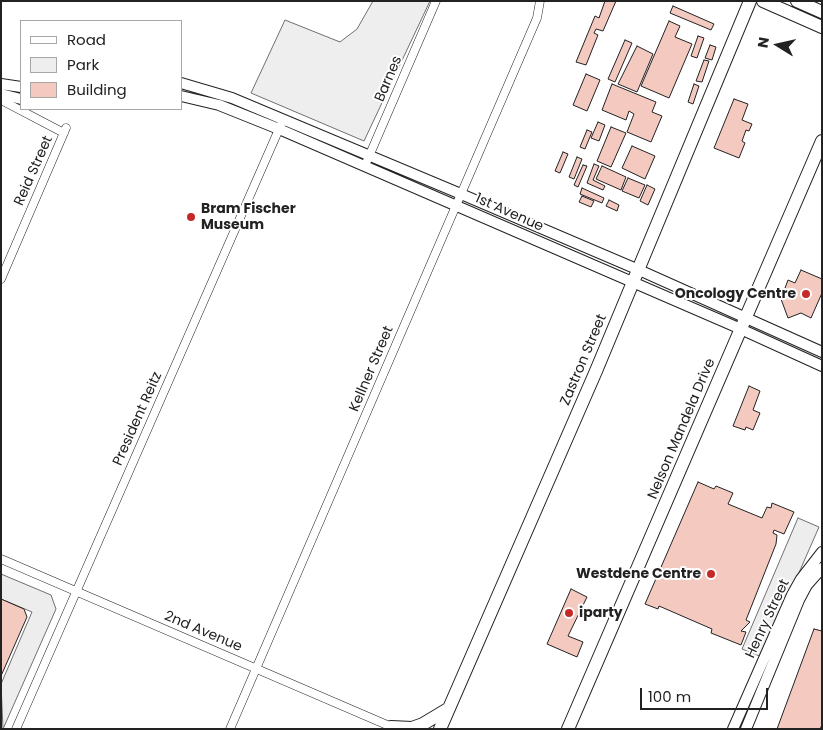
<!DOCTYPE html>
<style>
body{margin:0}
#map{position:relative;width:823px;height:730px;overflow:hidden;background:#fff;font-family:Poppins,sans-serif}
canvas{display:block}
.frame{position:absolute;inset:0;border:2px solid #222;pointer-events:none}
.legend{position:absolute;left:20px;top:20px;width:162px;height:90px;box-sizing:border-box;background:#fff;border:1px solid #a7a7a7;margin:0;padding:6px 9px;list-style:none;font-size:15px;color:#222}
.legend li{display:flex;align-items:center;gap:10px;height:25px}
.legend b{width:25px;border:1px solid #a7a7a7}
.north{position:absolute;left:753px;top:20px;width:50px;height:50px;-webkit-text-stroke:4px #fff;paint-order:stroke;rotate:280deg;font-size:14px;font-weight:700;line-height:20px;text-align:center;color:#222}
.north::after{content:'';display:block;margin:auto;width:18px;height:22px;background:#222;clip-path:polygon(50% 0,100% 100%,50% 72%,0 100%)}
.scale{position:absolute;left:640px;top:688px;width:128px;height:22px;box-sizing:border-box;border:2px solid #222;border-top:0;padding-left:6px;font-size:15px;line-height:18px;white-space:nowrap;color:#222;-webkit-text-stroke:4px #fff;paint-order:stroke}
</style>
<div id="map">
<canvas width="823" height="730"></canvas>
<div class="frame"></div>
<ul class="legend">
<li><b style="height:6px;background:#fff"></b>Road</li>
<li><b style="height:14px;background:#eee"></b>Park</li>
<li><b style="height:14px;background:#f3c9c0"></b>Building</li>
</ul>
<div class="north">N</div>
<div class="scale">100 m</div>
</div>
<script>
const context = document.querySelector('canvas').getContext('2d');
context.lineJoin = 'round';
function fill(path, color) {
  context.fillStyle = color;
  context.fill(path, 'evenodd');
}
function shape(rows) {
  const path = new Path2D();
  for (const r of rows) {
    path.moveTo(r[0], r[1]);
    for (let i = 2; i < r.length; i += 2) path.lineTo(r[i], r[i + 1]);
  }
  return path;
}
function stroke(path, color, width, dash) {
  context.strokeStyle = color;
  context.lineWidth = width;
  context.lineCap = dash ? 'butt' : 'round';
  context.setLineDash(dash || []);
  context.stroke(path);
}
function drawText(font, color, halo, rows, align = 'center') {
  context.font = font + ' Poppins,sans-serif';
  context.lineWidth = 4;
  context.setLineDash([]);
  context.textBaseline = 'middle';
  context.strokeStyle = halo;
  context.fillStyle = color;
  for (const [text, x, y, turn = 0] of rows) {
    context.save();
    context.translate(x, y);
    context.rotate((+turn || 0) * Math.PI / 180);
    context.textAlign = isNaN(turn) ? turn : align;
    if (halo) context.strokeText(text, 0, 0);
    context.fillText(text, 0, 0);
    context.restore();
  }
}
const green = shape([
 [373,1,430,1,364,141,251,93,285,20,340,42,357,29,373,1]
]);
const parking = shape([
 [798,518,819,527,762,657,742,649,798,518],
 [1,574,51,595,56,609,3,729,1,684,32,612,1,599,1,574]
]);
const building = shape([
 [605,1,616,1,603,31,596,29,594,33,598,35,586,65,576,62,595,16,599,18,605,1],
 [673,6,714,24,711,30,670,13,673,6],
 [669,21,680,26,675,37,692,44,669,98,641,86,669,21],
 [698,36,704,38,697,58,691,56,698,36],
 [625,40,632,43,615,82,608,79,625,40],
 [710,45,716,47,712,60,705,58,710,45],
 [637,46,653,54,637,92,618,84,637,46],
 [704,60,709,61,702,82,696,81,704,60],
 [586,74,600,80,587,111,573,105,586,74],
 [612,84,656,102,652,112,662,116,651,142,627,132,634,114,629,111,626,120,602,110,612,84],
 [694,84,699,86,693,104,688,102,694,84],
 [734,99,748,104,742,120,752,124,749,131,746,130,742,141,745,143,739,158,714,148,734,99],
 [598,122,605,125,599,141,591,138,598,122],
 [611,127,626,133,611,167,597,161,611,127],
 [587,130,592,132,585,149,580,147,587,130],
 [632,146,655,156,645,179,622,168,632,146],
 [563,152,568,154,560,173,555,171,563,152],
 [577,157,582,159,574,179,569,177,577,157],
 [594,164,599,166,593,180,605,186,603,190,587,183,594,164],
 [583,165,587,166,578,187,574,185,583,165],
 [602,166,626,177,621,190,596,179,602,166],
 [628,178,645,185,639,198,622,191,628,178],
 [647,185,655,189,648,205,640,201,647,185],
 [582,188,604,198,602,203,580,194,582,188],
 [582,196,594,201,591,207,579,202,582,196],
 [609,200,619,205,617,211,606,206,609,200],
 [801,270,822,279,822,293,811,318,801,313,788,318,781,299,790,295,792,291,785,288,788,280,795,283,801,270],
 [749,386,760,391,753,410,760,413,753,430,746,427,745,430,733,426,749,386],
 [698,482,714,489,716,486,733,493,728,504,762,518,767,507,771,508,772,503,794,512,784,534,774,530,773,533,777,535,776,544,746,620,750,622,741,631,746,632,741,645,711,633,712,629,659,606,658,609,645,604,698,482],
 [571,589,587,597,568,636,583,642,577,657,547,644,571,589],
 [1,599,24,609,27,617,1,676,1,599],
 [814,629,822,631,822,725,820,729,777,729,814,629]
]);
const minor = shape([
 [1,100,64,133],
 [367,161,436,1],
 [1,279,66,128],
 [1,559,394,728],
 [16,729,283,120],
 [230,729,537,18,540,1]
]);
const tertiary = shape([
 [181,83,232,98,461,194,639,270,822,352],
 [1,84,21,87],
 [1,94,21,99],
 [181,96,219,105,279,129,734,326,822,366],
 [733,729,792,595,801,579,822,552],
 [746,729,799,600,807,585,822,568]
]);
const primary = shape([
 [763,1,822,27],
 [797,1,822,12]
]);
const trunk = shape([
 [391,727,412,728,423,724,448,709],
 [440,729,596,371,750,1],
 [568,729,822,141]
]);
const markers = [
 [191,217,5,"#c62828"],
 [806,294,5,"#c62828"],
 [711,574,5,"#c62828"],
 [569,613,5,"#c62828"]
];
const streetNames = [
 ["Barnes",389,79,-67],
 ["Reid Street",34,171,-66],
 ["1st Avenue",509,213,24],
 ["Zastron Street",584,360,-67],
 ["Kellner Street",372,369,-67],
 ["President Reitz",138,419,-66],
 ["Nelson Mandela Drive",682,429,-67],
 ["Henry Street",768,619,-65],
 ["2nd Avenue",203,632,23]
];
const poiNames = [
 ["Bram Fischer",201,209],
 ["Museum",201,225],
 ["Oncology Centre",796,294,"right"],
 ["Westdene Centre",701,574,"right"],
 ["iparty",579,613]
];
fill(green, '#eee');
stroke(green, '#6f6f6f', 1);
fill(parking, '#ededed');
stroke(parking, '#6f6f6f', 1);
fill(building, '#f3c9c0');
stroke(building, '#222', 1);
stroke(minor, '#222', 9);
stroke(tertiary, '#222', 12);
stroke(primary, '#222', 14);
stroke(trunk, '#222', 14);
stroke(minor, '#fff', 8);
stroke(tertiary, '#fff', 10);
stroke(primary, '#fff', 12);
stroke(trunk, '#fff', 12);
for (const [x, y, r, color] of markers) {
  const dot = new Path2D();
  dot.arc(x, y, r, 0, 2 * Math.PI);
  context.fillStyle = color;
  context.fill(dot);
  stroke(dot, '#fff', 2);
}
drawText('14px', '#222', '#fff', streetNames);
drawText('bold 14px', '#222', '#fff', poiNames, 'left');
</script>
